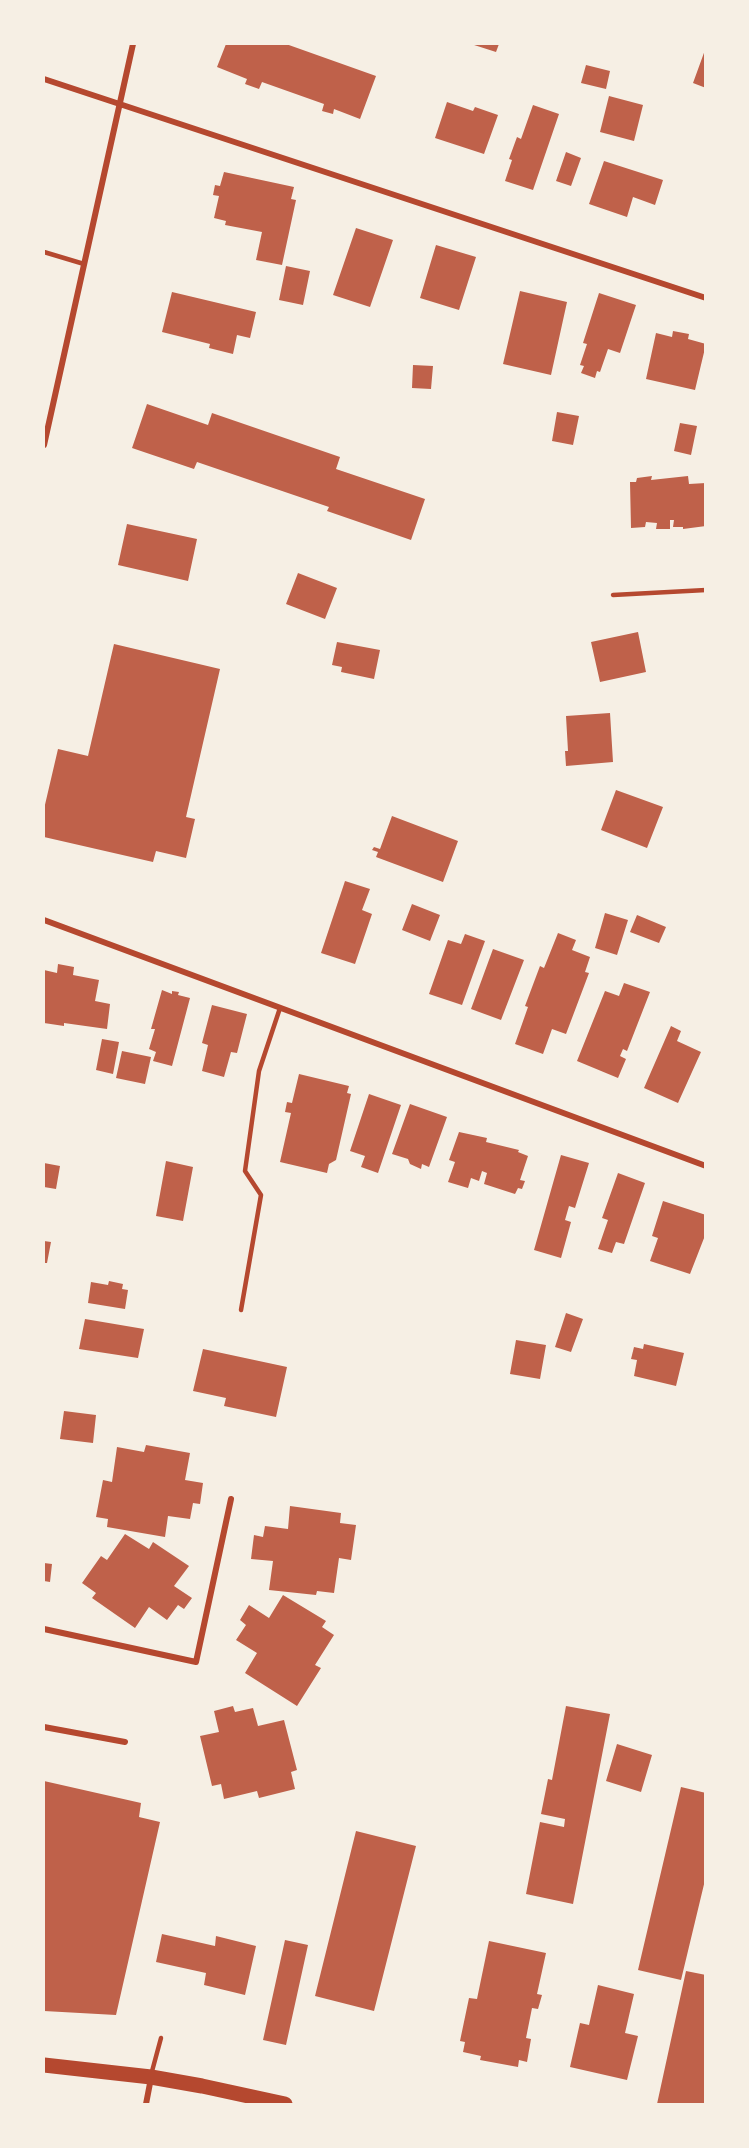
<!DOCTYPE html>
<style>
body{margin:0}
#map{position:relative;width:749px;height:2148px;overflow:hidden;background:#f6efe4;font-family:Arial,sans-serif}
canvas{display:block}
.frame{position:absolute;inset:0;border:45px solid #f6efe4;pointer-events:none}
</style>
<div id="map">
<canvas width="749" height="2148"></canvas>
<div class="frame"></div>
</div>
<script>
const context = document.querySelector('canvas').getContext('2d');
context.lineJoin = 'round';
function fill(path, color) {
  context.fillStyle = color;
  context.fill(path, 'evenodd');
}
function shape(rows) {
  const path = new Path2D();
  for (const r of rows) {
    path.moveTo(r[0], r[1]);
    for (let i = 2; i < r.length; i += 2) path.lineTo(r[i], r[i + 1]);
  }
  return path;
}
function stroke(path, color, width, dash) {
  context.strokeStyle = color;
  context.lineWidth = width;
  context.lineCap = dash ? 'butt' : 'round';
  context.setLineDash(dash || []);
  context.stroke(path);
}
const building = shape([
 [226,44,286,44,376,76,360,119,334,109,333,114,322,111,324,104,262,82,259,89,245,84,247,79,217,67],
 [471,44,499,44,496,52],
 [705,50,706,50,706,88,693,83],
 [586,65,610,71,606,89,581,83],
 [609,96,643,105,634,141,600,132],
 [447,102,473,111,475,107,498,115,484,154,435,138],
 [533,105,559,114,533,190,505,181,512,160,509,159,517,137,521,139],
 [566,152,581,158,571,186,556,181],
 [604,161,663,180,655,205,633,197,627,217,589,204],
 [224,172,294,187,291,199,296,200,282,265,256,260,262,232,225,225,226,221,214,218,219,196,213,195,215,185,220,186],
 [356,228,393,240,370,307,333,295],
 [436,245,476,257,459,310,420,298],
 [286,266,310,271,303,305,279,300],
 [520,291,567,302,551,375,503,364],
 [172,292,256,312,250,338,237,335,233,354,209,348,210,344,162,332],
 [599,293,636,305,620,353,608,349,600,372,597,371,595,378,581,373,584,366,580,365,587,344,583,343],
 [673,331,689,334,688,339,706,344,695,390,646,379,656,333,672,337],
 [413,365,433,366,431,389,412,388],
 [147,404,208,425,212,413,340,457,336,469,425,499,411,540,327,511,329,507,197,462,194,469,132,448],
 [557,412,579,416,573,445,552,441],
 [680,423,697,426,691,455,674,451],
 [652,476,651,480,688,476,689,484,706,483,706,526,683,529,683,527,673,527,674,520,670,520,670,529,656,529,657,523,646,522,645,527,631,528,630,482,636,482,637,478],
 [127,524,197,539,188,581,118,565],
 [298,573,337,588,325,619,286,604],
 [638,632,646,672,600,682,591,642],
 [337,642,380,650,374,679,341,672,342,667,332,665],
 [114,644,220,669,186,817,195,819,186,858,156,851,153,862,44,837,44,809,58,749,88,756],
 [610,713,613,762,566,766,565,751,568,751,566,716],
 [616,790,663,807,647,848,601,830],
 [392,816,458,841,443,882,376,857,378,852,372,850,374,847,380,849],
 [345,881,370,889,362,910,372,914,355,964,321,953],
 [412,904,440,915,430,941,402,930],
 [605,913,628,920,617,955,595,948],
 [637,915,666,927,659,943,630,932],
 [558,933,576,940,572,950,590,957,585,972,589,973,566,1034,552,1029,543,1054,515,1044,528,1007,525,1006,540,966,544,968],
 [465,934,485,941,462,1005,429,994,448,940,461,944],
 [493,949,524,960,501,1020,471,1009],
 [58,964,74,967,73,975,99,980,95,1001,110,1004,107,1029,64,1023,64,1026,44,1023,44,970,57,973],
 [624,983,650,992,627,1051,623,1049,620,1056,626,1059,618,1078,577,1061,605,991,619,996],
 [162,990,172,994,172,991,179,992,178,995,190,998,172,1066,153,1061,156,1052,149,1049,155,1029,151,1029],
 [212,1005,247,1014,237,1053,231,1052,224,1077,202,1071,208,1045,202,1043],
 [671,1026,681,1031,677,1041,701,1052,678,1103,644,1088],
 [102,1039,119,1042,113,1074,96,1070],
 [122,1051,151,1057,145,1084,116,1078],
 [299,1074,349,1086,347,1093,351,1094,336,1160,329,1164,327,1173,280,1162,291,1113,285,1112,287,1102,292,1103],
 [369,1094,401,1105,378,1173,361,1167,365,1156,350,1151],
 [410,1104,447,1117,429,1167,422,1164,421,1169,410,1164,408,1159,392,1154],
 [459,1132,487,1138,486,1142,519,1150,518,1152,528,1156,520,1180,525,1181,522,1189,518,1188,515,1194,484,1184,487,1173,482,1171,479,1181,471,1178,468,1188,448,1182,455,1162,449,1160],
 [561,1155,589,1163,575,1208,569,1206,565,1220,571,1222,561,1258,534,1250],
 [166,1161,193,1167,183,1221,156,1216],
 [44,1163,60,1166,56,1189,44,1187],
 [618,1173,645,1183,624,1244,616,1242,612,1253,598,1249,608,1220,602,1218],
 [663,1201,706,1215,706,1233,690,1274,650,1261,658,1238,652,1236],
 [44,1241,51,1242,47,1263,44,1263],
 [109,1281,123,1284,122,1289,128,1290,125,1309,88,1303,91,1282,108,1285],
 [566,1313,583,1319,571,1352,555,1347],
 [85,1319,144,1329,138,1358,79,1349],
 [516,1340,546,1345,540,1379,510,1374],
 [644,1344,684,1353,676,1386,634,1376,637,1360,631,1359,634,1347,643,1349],
 [203,1349,287,1367,276,1417,224,1406,226,1398,193,1391],
 [64,1411,96,1415,93,1443,60,1439],
 [146,1445,190,1453,185,1480,203,1483,200,1504,193,1503,190,1519,168,1516,165,1537,107,1527,108,1519,96,1517,103,1480,112,1482,117,1447,144,1452],
 [290,1506,341,1513,340,1523,356,1525,351,1560,339,1558,334,1593,317,1591,316,1595,269,1590,273,1561,251,1559,254,1535,263,1537,265,1526,288,1529],
 [125,1534,149,1549,153,1542,189,1566,174,1586,192,1598,184,1609,178,1605,167,1620,149,1607,135,1628,92,1598,96,1593,82,1583,101,1556,107,1560],
 [44,1563,52,1564,50,1582,44,1581],
 [283,1595,326,1621,322,1627,334,1635,315,1665,321,1668,297,1706,245,1673,257,1653,236,1640,246,1625,240,1620,249,1605,269,1618],
 [233,1706,235,1712,253,1708,258,1726,284,1720,297,1770,291,1772,295,1789,259,1798,257,1791,224,1799,221,1784,212,1786,200,1736,219,1732,214,1711],
 [566,1706,610,1714,573,1904,526,1894,540,1822,564,1827,565,1819,541,1814,548,1779,552,1780],
 [617,1744,652,1755,641,1792,606,1781],
 [44,1781,141,1803,139,1817,160,1822,116,2015,44,2011],
 [681,1787,706,1793,706,1876,681,1980,638,1970],
 [356,1831,416,1846,374,2011,315,1996],
 [162,1934,215,1946,216,1936,256,1946,245,1995,204,1985,206,1973,156,1962],
 [285,1940,308,1945,286,2045,263,2040],
 [489,1941,546,1953,537,1994,542,1995,538,2009,532,2008,526,2038,531,2039,527,2062,519,2060,518,2067,480,2060,481,2056,463,2052,465,2042,460,2041,469,1998,477,1999],
 [686,1971,706,1975,706,2104,657,2104],
 [598,1985,634,1994,625,2033,638,2036,627,2080,570,2067,580,2023,589,2025]
]);
const service = shape([
 [44,252,84,264],
 [613,595,706,590],
 [241,1310,261,1195,245,1171,259,1071,280,1008],
 [151,2075,161,2038]
]);
const minor = shape([
 [44,79,706,298],
 [44,445,133,44],
 [44,920,706,1166],
 [44,1629,196,1662,231,1499],
 [44,1727,125,1742],
 [146,2104,151,2078]
]);
const primary = shape([
 [44,2065,151,2077,202,2086,285,2104]
]);
fill(building, '#bf614a');
stroke(service, '#b5482f', 4.5);
stroke(minor, '#b5482f', 6);
stroke(primary, '#b5482f', 15);
</script>
